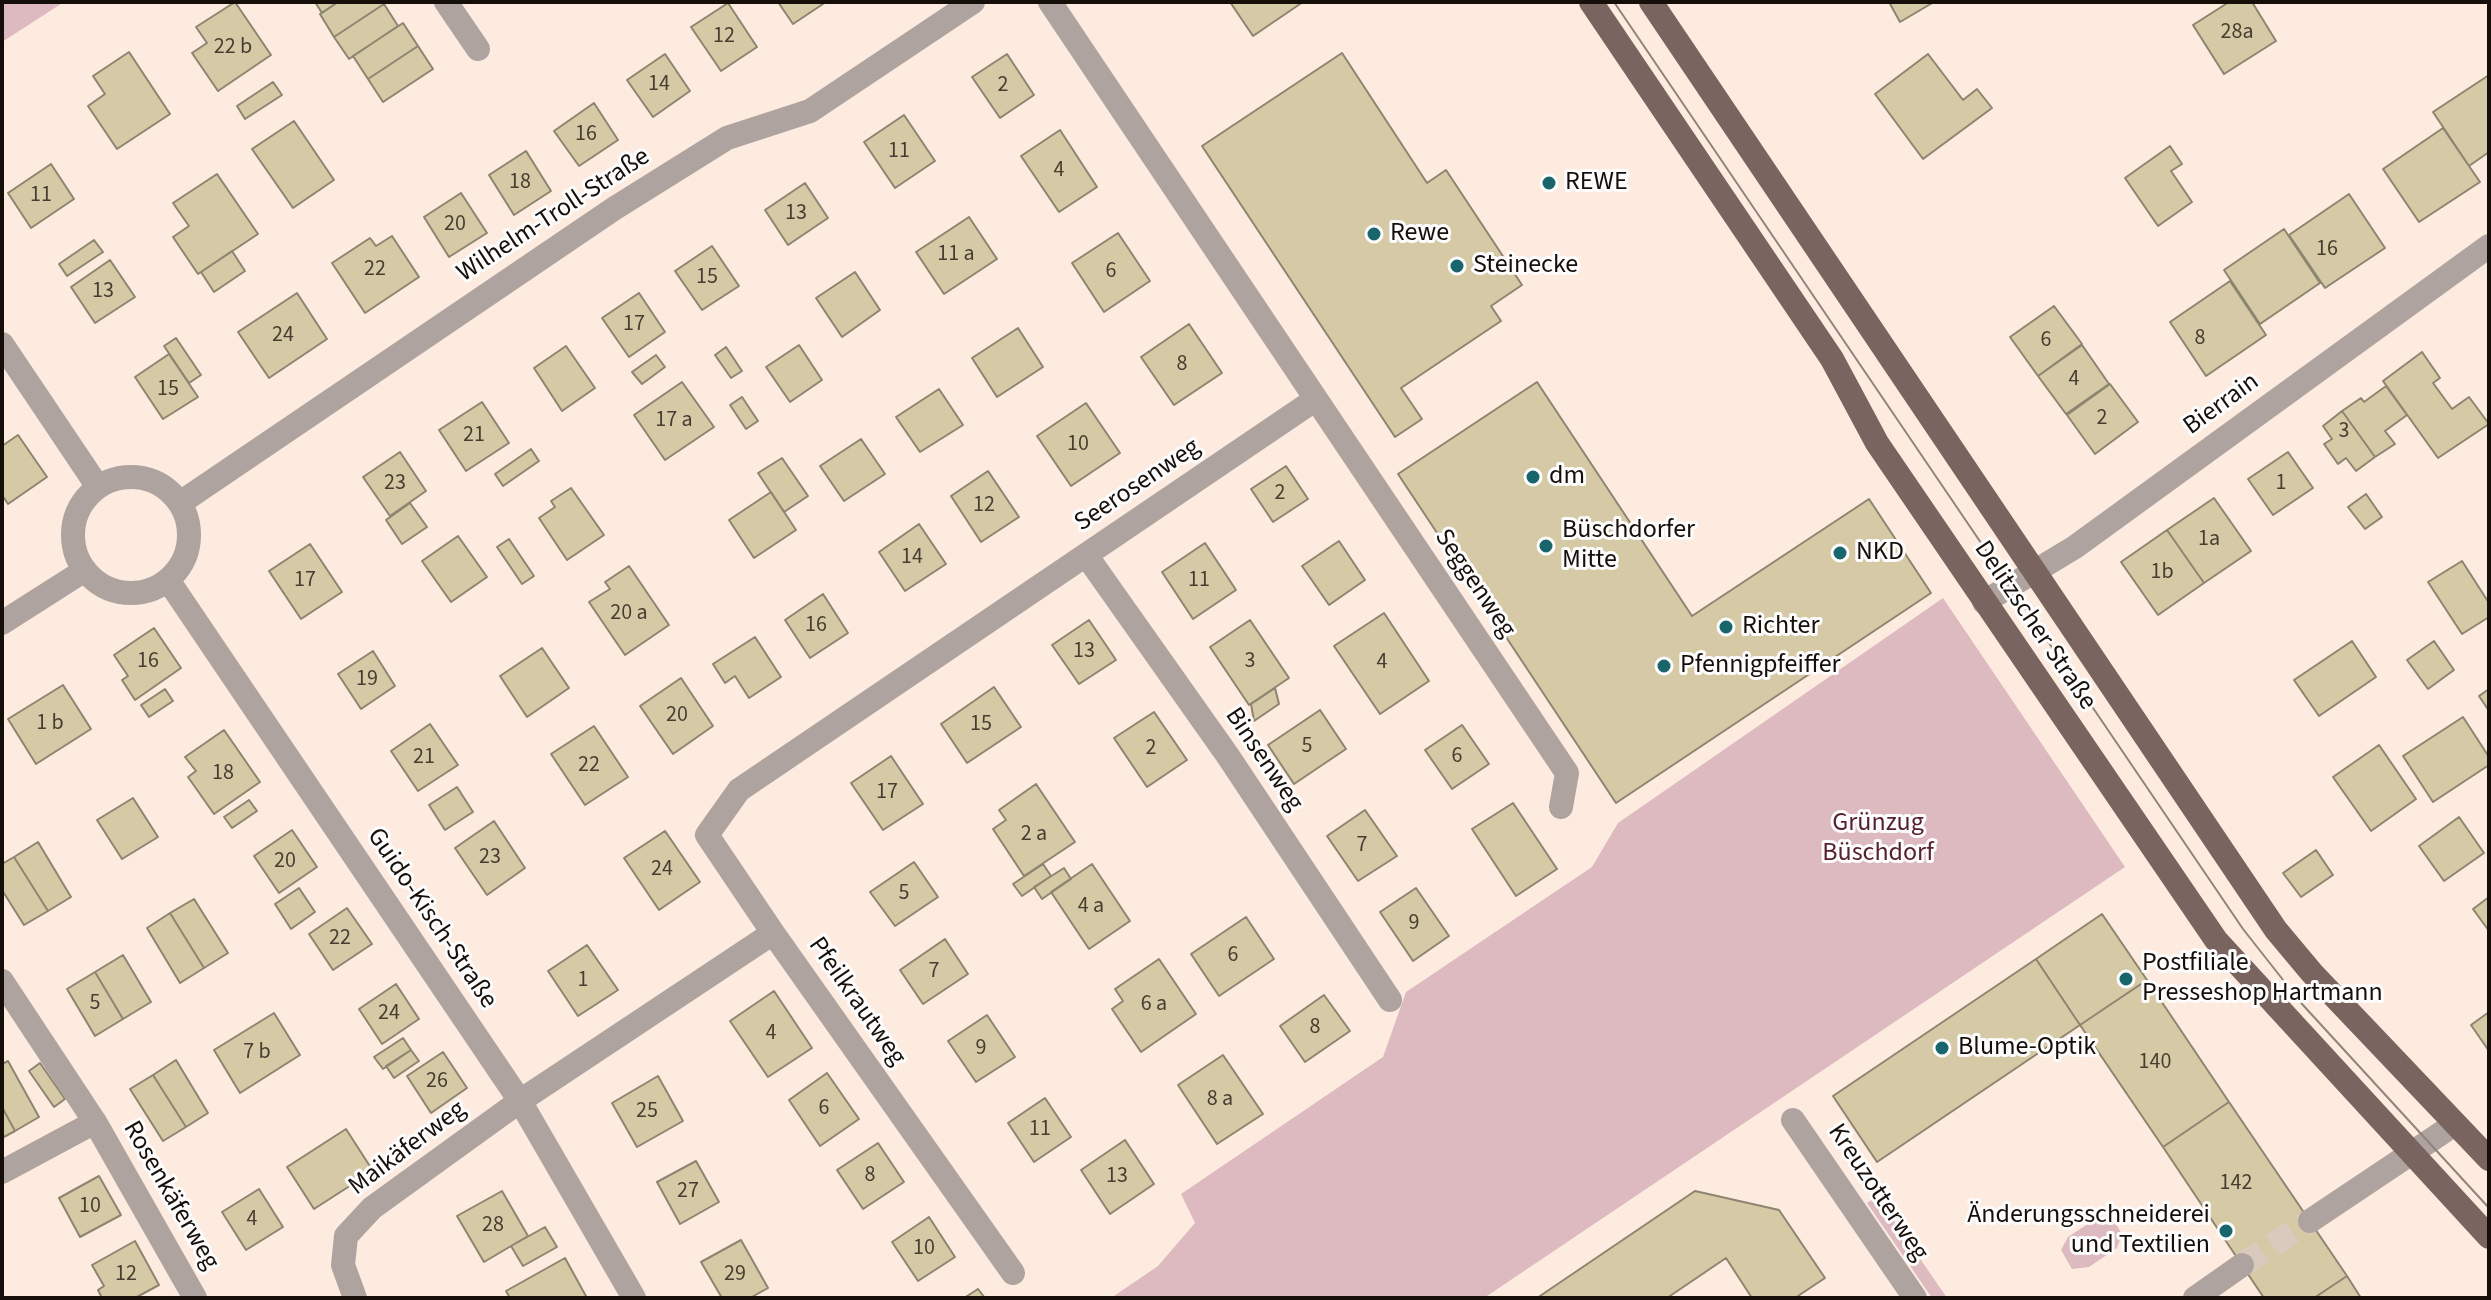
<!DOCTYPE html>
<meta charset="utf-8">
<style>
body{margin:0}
#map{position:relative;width:2491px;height:1300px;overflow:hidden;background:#fcebde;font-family:"Source Sans 3",sans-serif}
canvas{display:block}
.frame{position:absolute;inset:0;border:4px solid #160f09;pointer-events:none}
</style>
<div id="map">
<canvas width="2491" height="1300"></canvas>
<div class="frame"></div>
</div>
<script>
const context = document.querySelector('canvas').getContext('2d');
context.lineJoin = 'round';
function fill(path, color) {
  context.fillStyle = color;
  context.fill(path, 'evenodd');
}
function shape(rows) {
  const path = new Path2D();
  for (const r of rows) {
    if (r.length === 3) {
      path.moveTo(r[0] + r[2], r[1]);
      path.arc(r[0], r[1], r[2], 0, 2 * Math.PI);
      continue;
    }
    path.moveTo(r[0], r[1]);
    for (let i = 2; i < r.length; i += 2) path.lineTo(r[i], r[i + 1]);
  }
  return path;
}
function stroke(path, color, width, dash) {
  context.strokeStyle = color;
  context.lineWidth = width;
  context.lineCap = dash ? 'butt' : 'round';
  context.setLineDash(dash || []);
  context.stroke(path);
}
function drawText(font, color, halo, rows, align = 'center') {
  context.font = font + ' "Source Sans 3",sans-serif';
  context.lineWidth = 6;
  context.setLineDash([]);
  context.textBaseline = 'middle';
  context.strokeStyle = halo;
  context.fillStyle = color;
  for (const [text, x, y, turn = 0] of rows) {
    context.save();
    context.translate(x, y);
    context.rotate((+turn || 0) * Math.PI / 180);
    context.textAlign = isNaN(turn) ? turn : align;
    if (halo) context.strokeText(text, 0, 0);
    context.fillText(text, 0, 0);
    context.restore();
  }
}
const green = shape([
 [2,2,64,2,2,42],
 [1943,598,2125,867,1484,1298,1111,1298,1158,1266,1195,1223,1181,1194,1383,1057,1406,992,1592,867,1618,823],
 [1877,1196,1947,1298,1932,1298,1867,1203],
 [2097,1218,2112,1218,2122,1234,2117,1248,2089,1267,2072,1269,2061,1250,2068,1237]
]);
const building = shape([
 [235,2,271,55,218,91,192,53,207,43,196,27,235,2],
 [315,2,338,2,322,13,315,2],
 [338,2,382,2,384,4,334,37,320,14,338,2],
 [778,2,826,2,793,24,778,2],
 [1230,2,1303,2,1253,36,1230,2],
 [1889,2,1934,2,1900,22,1889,2],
 [2229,2,2252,2,2276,41,2224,74,2193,25,2229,2],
 [728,3,757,47,721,71,691,27,728,3],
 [384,4,398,26,349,59,334,37,384,4],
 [403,23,418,46,368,79,353,56,403,23],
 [418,46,433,69,383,102,368,79,418,46],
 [129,52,170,114,117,149,88,106,105,94,93,76,129,52],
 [1342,53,1427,183,1446,170,1522,285,1491,306,1501,321,1401,388,1422,419,1395,437,1202,146,1342,53],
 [665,54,690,91,653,117,627,80,665,54],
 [1007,54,1034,95,1000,118,972,77,1007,54],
 [1928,54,1963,100,1977,89,1992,108,1923,159,1875,94,1928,54],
 [2489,75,2489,152,2469,166,2433,112,2489,75],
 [273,82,282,95,245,119,237,106,273,82],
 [594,103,618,140,579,166,554,131,594,103],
 [904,115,935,161,895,188,864,142,904,115],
 [294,121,334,180,293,208,252,149,294,121],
 [2443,128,2480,182,2419,222,2383,169,2443,128],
 [1060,130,1097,187,1059,212,1021,156,1060,130],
 [2170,146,2182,164,2171,171,2192,202,2158,226,2125,178,2170,146],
 [526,151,551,191,514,215,489,175,526,151],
 [51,164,74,199,31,228,8,193,51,164],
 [217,174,258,234,198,274,173,237,189,226,173,203,217,174],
 [805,183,828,218,788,245,765,210,805,183],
 [461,193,487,233,449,257,424,217,461,193],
 [2349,194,2385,248,2325,288,2289,235,2349,194],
 [969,217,997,259,944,294,916,252,969,217],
 [2284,229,2320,283,2260,324,2224,270,2284,229],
 [1118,233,1150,281,1104,312,1072,263,1118,233],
 [392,236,419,277,365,313,332,263,370,238,376,246,392,236],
 [94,240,103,252,67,276,59,264,94,240],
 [712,246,739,286,702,310,675,271,712,246],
 [232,251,245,271,214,292,201,272,232,251],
 [110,260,135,297,95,323,71,287,110,260],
 [855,272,880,310,842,337,816,298,855,272],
 [2230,281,2266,335,2206,376,2170,322,2230,281],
 [297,293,327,339,269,378,238,332,297,293],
 [639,293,665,332,629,357,602,318,639,293],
 [2054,306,2082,344,2038,376,2010,337,2054,306],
 [1189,324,1222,373,1174,405,1141,357,1189,324],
 [1018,328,1043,367,997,397,972,358,1018,328],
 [176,338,201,375,189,383,164,346,176,338],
 [799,345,822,380,790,402,766,367,799,345],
 [2082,345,2109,384,2066,414,2038,376,2082,345],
 [566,346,595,388,562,411,534,368,566,346],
 [726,347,742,371,731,378,715,355,726,347],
 [2422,352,2440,378,2433,383,2452,409,2469,397,2489,424,2438,458,2383,381,2422,352],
 [169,354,198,397,163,419,135,377,169,354],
 [656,355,665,367,642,384,632,372,656,355],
 [682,382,714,427,665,460,634,415,682,382],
 [1537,382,1692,616,1869,499,1931,593,1616,803,1398,474,1537,382],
 [2110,384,2138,422,2095,454,2067,415,2110,384],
 [2386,386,2407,415,2385,431,2395,444,2375,457,2342,411,2361,398,2364,402,2386,386],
 [939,389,963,425,920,452,896,417,939,389],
 [742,397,758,421,746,429,730,405,742,397],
 [482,402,509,443,466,471,439,430,482,402],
 [1086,403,1120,453,1071,486,1037,436,1086,403],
 [2342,411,2375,457,2356,471,2346,458,2338,464,2324,444,2332,439,2323,426,2342,411],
 [18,435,47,477,8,504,2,495,2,446,18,435],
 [861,439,885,474,844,501,820,466,861,439],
 [531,449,539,461,503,486,495,474,531,449],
 [400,452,426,491,390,516,363,477,400,452],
 [2288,452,2313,488,2273,515,2248,479,2288,452],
 [782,458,808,496,784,512,758,473,782,458],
 [1286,466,1308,499,1273,522,1251,489,1286,466],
 [988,471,1019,517,981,542,951,496,988,471],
 [571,488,604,535,567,560,539,518,555,507,551,501,571,488],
 [771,492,796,530,754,558,729,520,771,492],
 [2366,494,2382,517,2365,529,2348,507,2366,494],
 [2214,498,2251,551,2204,583,2167,530,2214,498],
 [410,503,427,527,402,544,386,520,410,503],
 [919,524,946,564,905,591,879,552,919,524],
 [2167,530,2204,583,2158,615,2121,562,2167,530],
 [458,536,487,577,451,602,422,561,458,536],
 [509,539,534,576,522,584,497,547,509,539],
 [1339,541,1365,580,1329,605,1302,566,1339,541],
 [1205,543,1236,590,1193,619,1162,572,1205,543],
 [310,544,342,592,301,619,269,571,310,544],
 [2462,561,2489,603,2489,617,2462,634,2428,582,2462,561],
 [629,566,669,625,625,655,589,602,610,589,605,582,629,566],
 [823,594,848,633,810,658,785,620,823,594],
 [1384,613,1429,681,1380,714,1334,646,1384,613],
 [1089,620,1116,660,1079,684,1052,645,1089,620],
 [1250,620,1289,678,1249,705,1210,647,1250,620],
 [154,628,181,668,135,700,122,680,128,676,114,655,154,628],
 [755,637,781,677,749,698,735,676,725,683,713,664,755,637],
 [2352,641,2376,677,2319,716,2294,680,2352,641],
 [2434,641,2454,670,2428,689,2407,660,2434,641],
 [542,648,569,688,527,717,500,676,542,648],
 [373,651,395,686,361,709,338,674,373,651],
 [681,678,713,726,673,754,640,706,681,678],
 [63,685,91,729,36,764,8,719,63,685],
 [994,687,1021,727,967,763,941,724,994,687],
 [1275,688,1279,704,1254,721,1251,704,1275,688],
 [165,689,173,701,149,717,141,705,165,689],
 [2489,689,2489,711,2479,696,2489,689],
 [1320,710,1346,749,1294,784,1268,745,1320,710],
 [1154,712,1187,760,1147,787,1114,738,1154,712],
 [2463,717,2489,757,2489,765,2433,802,2403,756,2463,717],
 [430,724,458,765,418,791,391,751,430,724],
 [1462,725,1489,764,1452,789,1425,750,1462,725],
 [594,726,628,777,585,805,551,754,594,726],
 [224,730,260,782,214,814,188,777,196,771,185,757,224,730],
 [2379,745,2416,799,2371,831,2333,777,2379,745],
 [891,756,923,804,883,830,851,783,891,756],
 [1036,784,1075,842,1024,876,993,829,1006,820,999,810,1036,784],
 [457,787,473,812,445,830,429,805,457,787],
 [133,798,158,837,122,859,97,820,133,798],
 [249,800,257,811,232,828,224,817,249,800],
 [1513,803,1557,869,1516,896,1472,829,1513,803],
 [1365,810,1397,856,1358,881,1327,836,1365,810],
 [2459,817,2484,853,2444,881,2419,846,2459,817],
 [494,821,525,868,487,895,455,848,494,821],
 [292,830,317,867,279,893,254,856,292,830],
 [665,831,700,882,659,910,624,858,665,831],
 [38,842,71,897,48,911,14,857,38,842],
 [2316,850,2333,875,2301,897,2283,873,2316,850],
 [14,857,48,911,24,925,2,890,2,864,14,857],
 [914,862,938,897,895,926,870,892,914,862],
 [1043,864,1051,876,1022,896,1013,884,1043,864],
 [1092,864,1130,921,1089,949,1051,892,1092,864],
 [1064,868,1071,879,1042,899,1034,887,1064,868],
 [299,888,315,912,291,929,275,904,299,888],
 [1416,888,1449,936,1413,961,1380,912,1416,888],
 [2489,897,2489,931,2473,909,2489,897],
 [194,899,228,953,204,968,170,913,194,899],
 [347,908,372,944,333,970,309,934,347,908],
 [170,913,204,968,180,983,147,928,170,913],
 [2102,914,2147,980,2080,1025,2036,959,2102,914],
 [1246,917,1274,959,1219,996,1191,954,1246,917],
 [945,939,968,974,923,1004,900,970,945,939],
 [587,945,618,990,578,1016,548,971,587,945],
 [123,955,151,1002,123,1019,95,972,123,955],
 [1159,959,1196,1014,1141,1052,1112,1009,1123,1001,1115,989,1159,959],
 [2036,959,2080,1025,1877,1162,1833,1096,2036,959],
 [95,972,123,1019,95,1036,67,989,95,972],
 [2147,980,2229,1102,2163,1147,2080,1025,2147,980],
 [396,984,419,1019,382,1044,359,1009,396,984],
 [774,991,812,1048,768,1077,730,1021,774,991],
 [1324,995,1350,1031,1305,1062,1280,1026,1324,995],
 [2489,1012,2489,1051,2471,1025,2489,1012],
 [274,1013,300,1055,240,1093,214,1050,274,1013],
 [987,1015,1015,1057,976,1082,948,1041,987,1015],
 [403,1038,411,1050,383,1069,374,1057,403,1038],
 [411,1050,419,1061,394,1078,386,1066,411,1050],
 [443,1052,467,1088,431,1113,407,1076,443,1052],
 [1223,1055,1263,1114,1217,1144,1178,1085,1223,1055],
 [176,1060,208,1113,186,1127,153,1075,176,1060],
 [8,1061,39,1117,15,1131,2,1107,2,1064,8,1061],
 [40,1063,65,1099,54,1107,29,1071,40,1063],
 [827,1073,859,1119,820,1146,789,1100,827,1073],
 [153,1075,186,1127,163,1141,130,1089,153,1075],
 [658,1076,683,1121,637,1147,612,1103,658,1076],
 [1045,1098,1071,1137,1034,1162,1008,1123,1045,1098],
 [2229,1102,2347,1276,2314,1298,2264,1298,2163,1147,2229,1102],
 [2,1107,15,1131,2,1138,2,1107],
 [346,1129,373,1171,314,1209,287,1167,346,1129],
 [1125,1140,1154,1184,1110,1214,1081,1170,1125,1140],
 [878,1143,904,1182,863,1209,837,1170,878,1143],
 [696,1161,719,1202,680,1224,657,1182,696,1161],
 [99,1176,121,1215,80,1237,59,1198,99,1176],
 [259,1189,283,1227,246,1250,222,1212,259,1189],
 [502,1191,528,1236,484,1262,457,1216,502,1191],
 [1695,1191,1779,1210,1825,1278,1795,1298,1752,1298,1726,1258,1667,1298,1537,1298,1695,1191],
 [929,1217,955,1257,918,1281,892,1242,929,1217],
 [545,1227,557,1247,523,1266,511,1246,545,1227],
 [741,1240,768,1288,750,1298,722,1298,701,1262,741,1240],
 [135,1241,159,1285,135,1298,102,1298,98,1290,104,1286,92,1265,135,1241],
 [565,1258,587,1298,510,1298,506,1291,565,1258],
 [2347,1276,2361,1298,2314,1298,2347,1276],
 [978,1289,985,1298,964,1298,978,1289]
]);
const minorTunnel = shape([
 [2242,1265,2310,1221]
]);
const minor = shape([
 [446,2,478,49],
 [2,344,98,487],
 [1316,399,1567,773,1561,807],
 [131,535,58],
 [180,503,615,208,727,138,810,111,973,2],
 [1086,555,1228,756,1390,1000],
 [168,580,520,1101,634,1298],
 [1984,602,2075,547,2489,246],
 [2,623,85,570],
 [773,933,707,835,739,790,1316,399,1050,2],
 [2,981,95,1122,195,1298],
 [1793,1120,1915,1298],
 [2,1172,95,1122],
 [2310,1221,2455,1124],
 [355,1298,343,1265,346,1236,372,1208,520,1101,773,933,1013,1273],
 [2195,1298,2242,1265]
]);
const major = shape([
 [1591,2,1832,359,1877,443,2216,940,2489,1237],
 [1651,2,2276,930,2312,973,2489,1159]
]);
const tram = shape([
 [1614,2,2243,929,2302,1004,2489,1208]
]);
const markers = [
 [1549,183,8,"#18666b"],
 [1374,234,8,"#18666b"],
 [1457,266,8,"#18666b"],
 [1533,477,8,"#18666b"],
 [1546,546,8,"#18666b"],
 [1840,553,8,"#18666b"],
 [1726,627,8,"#18666b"],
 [1664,666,8,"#18666b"],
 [2126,979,8,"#18666b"],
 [1942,1048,8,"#18666b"],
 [2226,1231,8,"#18666b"]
];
const numberNames = [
 ["28a",2237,33],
 ["12",724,37],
 ["22 b",233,48],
 ["14",659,85],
 ["2",1003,86],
 ["16",586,135],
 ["11",899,152],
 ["4",1059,171],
 ["18",520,183],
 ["11",41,196],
 ["13",796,214],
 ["20",455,225],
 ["16",2327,250],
 ["11 a",956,255],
 ["22",375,270],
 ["6",1111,272],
 ["15",707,278],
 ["13",103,292],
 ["17",634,325],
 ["24",283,336],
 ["8",2200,339],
 ["6",2046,341],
 ["8",1182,365],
 ["4",2074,380],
 ["15",168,390],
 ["2",2102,419],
 ["17 a",674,421],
 ["3",2344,432],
 ["21",474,436],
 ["10",1078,445],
 ["23",395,484],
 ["1",2281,484],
 ["2",1280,494],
 ["12",984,506],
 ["1a",2209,540],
 ["14",912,558],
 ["1b",2162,573],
 ["17",305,581],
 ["11",1199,581],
 ["20 a",629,614],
 ["16",816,626],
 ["13",1084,652],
 ["16",148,662],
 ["3",1250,662],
 ["4",1382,663],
 ["19",367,680],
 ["20",677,716],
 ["1 b",50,724],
 ["15",981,725],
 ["5",1307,747],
 ["2",1151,749],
 ["6",1457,757],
 ["21",424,758],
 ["22",589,766],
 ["18",223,774],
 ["17",887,793],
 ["2 a",1034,835],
 ["7",1362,846],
 ["23",490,858],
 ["20",285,862],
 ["24",662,870],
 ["5",904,894],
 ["4 a",1091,907],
 ["9",1414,924],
 ["22",340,939],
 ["6",1233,956],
 ["7",934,972],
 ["1",583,981],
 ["5",95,1004],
 ["6 a",1154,1005],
 ["24",389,1014],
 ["8",1315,1028],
 ["4",771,1034],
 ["9",981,1049],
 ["7 b",257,1053],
 ["140",2155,1063],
 ["26",437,1082],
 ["8 a",1220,1100],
 ["6",824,1109],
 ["25",647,1112],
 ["11",1040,1130],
 ["8",870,1176],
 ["13",1117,1177],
 ["142",2236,1184],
 ["27",688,1192],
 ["10",90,1207],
 ["4",252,1220],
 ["28",493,1226],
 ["10",924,1249],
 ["12",126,1275],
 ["29",735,1275]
];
const poiNames = [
 ["REWE",1565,183],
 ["Rewe",1390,234],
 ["Steinecke",1473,266],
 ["dm",1549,477],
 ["Büschdorfer",1562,531],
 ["Mitte",1562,561],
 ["NKD",1856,553],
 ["Richter",1742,627],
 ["Pfennigpfeiffer",1680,666],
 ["Postfiliale",2142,964],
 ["Presseshop Hartmann",2142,994],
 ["Blume-Optik",1958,1048],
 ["Änderungsschneiderei",2210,1216,"right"],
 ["und Textilien",2210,1246,"right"]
];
const streetNames = [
 ["Wilhelm-Troll-Straße",554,216,-33],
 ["Bierrain",2222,405,-36],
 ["Seerosenweg",1138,486,-34],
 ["Seggenweg",1474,584,56],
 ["Delitzscher Straße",2034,626,56],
 ["Binsenweg",1263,760,56],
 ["Guido-Kisch-Straße",431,919,56],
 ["Pfeilkrautweg",856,1002,55],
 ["Maikäferweg",408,1149,-37],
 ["Kreuzotterweg",1877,1193,56],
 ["Rosenkäferweg",170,1196,60]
];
const parkNames = [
 ["Grünzug",1878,824],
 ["Büschdorf",1878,854]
];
fill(green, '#ddbac0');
fill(building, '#d6c9a6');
stroke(building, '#8c856f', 2);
stroke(minorTunnel, '#dacabe', 24, [24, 12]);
stroke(minor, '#afa3a0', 24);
stroke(major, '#79645f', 24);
stroke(tram, '#90847a', 2);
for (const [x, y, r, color] of markers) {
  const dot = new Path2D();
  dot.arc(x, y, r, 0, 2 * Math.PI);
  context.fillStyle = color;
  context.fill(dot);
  stroke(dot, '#fcfcfc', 3);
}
drawText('22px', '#463e30', null, numberNames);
drawText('26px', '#160f09', '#fcfcfc', poiNames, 'left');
drawText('26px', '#160f09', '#fcfcfc', streetNames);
drawText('26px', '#56212f', '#fcfcfc', parkNames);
</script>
